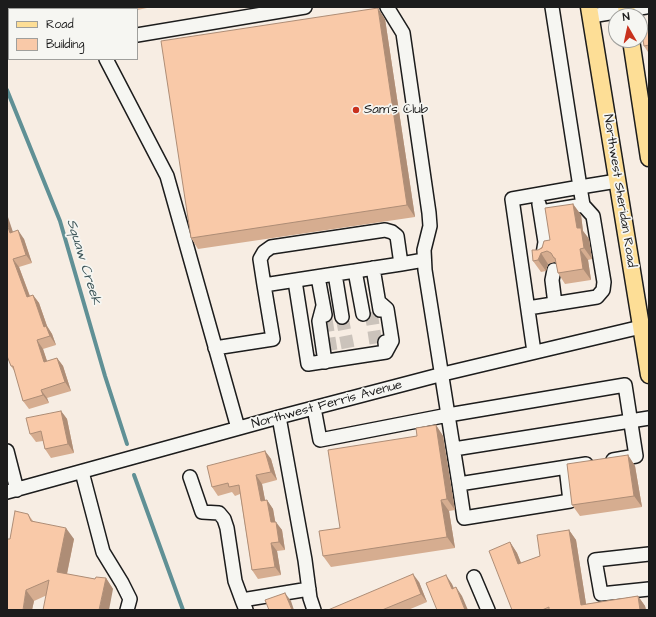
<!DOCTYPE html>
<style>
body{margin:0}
#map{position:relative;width:656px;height:617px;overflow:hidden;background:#f7ede3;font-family:"Architects Daughter",sans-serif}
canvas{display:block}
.frame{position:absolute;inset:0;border:8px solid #1c1c1c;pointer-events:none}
.legend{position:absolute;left:8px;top:8px;width:130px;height:52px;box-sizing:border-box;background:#f6f6f2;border:1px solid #9f9f9c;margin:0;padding:5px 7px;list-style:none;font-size:12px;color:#1c1c1c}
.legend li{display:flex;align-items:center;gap:8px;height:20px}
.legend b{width:20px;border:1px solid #9f9f9c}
.north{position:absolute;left:608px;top:8px;width:40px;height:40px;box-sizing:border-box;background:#f6f6f2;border:1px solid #9f9f9c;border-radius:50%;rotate:351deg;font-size:11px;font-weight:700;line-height:16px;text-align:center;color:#1c1c1c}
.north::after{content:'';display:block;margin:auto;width:14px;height:18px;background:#c8321e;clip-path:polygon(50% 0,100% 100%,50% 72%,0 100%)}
</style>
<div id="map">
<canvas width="656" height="617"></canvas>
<div class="frame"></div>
<ul class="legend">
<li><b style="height:5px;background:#fdde96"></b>Road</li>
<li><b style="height:11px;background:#f9c9a8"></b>Building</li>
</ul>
<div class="north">N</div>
</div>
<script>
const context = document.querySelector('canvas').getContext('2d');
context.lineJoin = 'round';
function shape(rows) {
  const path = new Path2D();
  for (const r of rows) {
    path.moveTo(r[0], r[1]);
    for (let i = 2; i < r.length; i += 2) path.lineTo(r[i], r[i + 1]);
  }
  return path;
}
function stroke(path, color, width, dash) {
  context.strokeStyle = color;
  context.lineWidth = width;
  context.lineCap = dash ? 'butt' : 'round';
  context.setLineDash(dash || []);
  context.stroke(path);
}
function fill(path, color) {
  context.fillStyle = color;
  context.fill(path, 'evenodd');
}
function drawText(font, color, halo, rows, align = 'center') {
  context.font = font + ' "Architects Daughter",sans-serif';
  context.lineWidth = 3.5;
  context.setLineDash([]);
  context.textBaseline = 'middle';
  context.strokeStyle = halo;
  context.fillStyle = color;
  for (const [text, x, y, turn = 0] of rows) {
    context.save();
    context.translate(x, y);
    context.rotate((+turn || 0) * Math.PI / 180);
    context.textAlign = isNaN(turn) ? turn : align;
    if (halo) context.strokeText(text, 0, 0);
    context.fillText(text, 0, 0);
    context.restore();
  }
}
const stream = shape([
 [7,90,60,221,105,376,127,444],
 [134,475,183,610]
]);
const minorTunnel = shape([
 [371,312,376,344],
 [342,317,348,348],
 [326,319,331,351]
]);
const minor = shape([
 [91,7,92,9],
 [387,7,403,33,429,213,430,226,424,250,425,270,448,415,625,385,636,456,613,460],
 [552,7,580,187,617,181],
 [591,16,646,7],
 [137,35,305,7],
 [106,59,167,176,238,428],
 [539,204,545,242,543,254],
 [401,264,397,236,392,232,385,230,271,247,264,252,260,259,264,285,335,274,355,271,401,264,424,260],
 [373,268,380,310],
 [554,270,552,280,555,304],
 [355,271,363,314],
 [335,274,342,317],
 [318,277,325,315],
 [295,281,308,364,386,352,385,342],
 [379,302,387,309,392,341,386,352],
 [323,306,319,321,325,362],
 [528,308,597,297,603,290,604,282,593,216,583,205,541,212],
 [215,348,273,339,264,285],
 [534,352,512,199,580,187,583,205],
 [314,408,320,440,448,415,459,484,586,464],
 [279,417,305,560,310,598,314,610],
 [454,449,649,418],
 [7,451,17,490],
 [82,472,103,552,122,583,130,599,127,610],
 [190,477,202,512,219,513,224,519,227,528,235,581,242,600],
 [459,484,464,518,570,501,566,467],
 [7,492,279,417,443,374,641,327],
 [649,554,595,560,601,594,649,589],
 [474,577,488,610],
 [246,610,242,600,309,589]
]);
const major = shape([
 [589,7,649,375],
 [626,7,628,16],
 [631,40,649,158]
]);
const wall = shape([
 [105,7,152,7,137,10,137,9,107,9],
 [385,19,415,217,198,249,191,238],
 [649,25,649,51,648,52,644,46],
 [573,204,581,215,583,231,589,239,592,259,588,260,591,280,565,284,558,273,556,262,555,262,548,264,546,271,541,272,533,261,538,250,550,240],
 [13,232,24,239,32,263,19,267,30,296,33,295,39,303,47,326,52,334,56,345,43,349,47,361,57,358,63,366,71,391,47,398,49,403,29,409,23,401,15,372,11,366],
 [61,411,67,419,74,453,51,458,45,449,43,441,36,442,30,434],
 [436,425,443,436,455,510,449,511,455,548,331,567,323,556,340,528,417,436],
 [265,451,271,459,277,480,262,484,265,501,267,500,273,509,275,522,282,530,285,550,277,551,281,575,258,579,252,570,240,494,235,496,232,492,218,496,212,487],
 [628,455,635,466,642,507,580,516,572,505],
 [28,514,33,521,74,539,67,574,95,579,106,578,113,589,45,596,34,601,32,610,10,539],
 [569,530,576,540,586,604,638,596,645,606,646,610,512,610,510,542,517,553,521,563,540,556],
 [419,582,427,602,408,610,328,610]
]);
const shadedWall = shape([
 [378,8,385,19,415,217,407,205],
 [573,204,581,215,583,231,589,239,592,259,584,248,577,228],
 [7,214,16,241,10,233,7,224],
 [18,230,24,239,32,263,26,255],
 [580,249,588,260,591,280,583,269],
 [541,253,548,264,546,271,538,260],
 [13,259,19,267,33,305,27,297],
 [33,295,39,303,47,326,52,334,56,345,44,327],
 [37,340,43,349,50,370,44,362],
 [57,358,63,366,71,391,65,382],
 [41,390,47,398,49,403,43,395],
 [61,411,67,419,74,453,68,444],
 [436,425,443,436,455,510,447,499],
 [265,451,271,459,277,480,271,472],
 [628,455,635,466,642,507,634,496],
 [256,475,262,484,267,510,261,501],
 [267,500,273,509,277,531,271,522],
 [441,500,449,511,455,548,447,537],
 [276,522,282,530,285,550,279,542],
 [66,528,74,539,65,583,57,572],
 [569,530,576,540,587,610,581,605],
 [510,542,517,553,526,575,518,564],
 [271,543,277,551,281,575,275,567],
 [413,574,419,582,427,602,421,594],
 [446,575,452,584,458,597,452,589],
 [106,578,113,589,109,610,99,610],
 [456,587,462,596,468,610,465,610],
 [26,590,34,601,32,610,23,610],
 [285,593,291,601,294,610,292,610],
 [638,596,645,606,646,610,640,610]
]);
const building = shape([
 [378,8,407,205,191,238,161,41,378,8],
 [649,25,649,45,644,46,641,27,649,25],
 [573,204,577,228,581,228,584,248,580,249,583,269,558,273,555,258,554,258,551,253,547,251,541,253,538,260,533,261,532,250,538,250,542,248,544,241,550,240,545,208,573,204],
 [7,224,10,233,18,230,26,255,13,259,27,297,33,295,44,327,46,326,50,336,37,340,44,362,57,358,65,382,41,390,43,395,23,401,13,366,11,366,7,356,7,224],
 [61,411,68,444,45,449,41,431,30,434,26,418,61,411],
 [436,425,447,499,441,500,447,537,323,556,319,531,340,528,328,450,417,436,416,428,436,425],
 [265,451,271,472,256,475,261,501,267,500,271,522,276,522,279,542,271,543,275,567,252,570,239,485,229,487,228,483,212,487,207,466,265,451],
 [628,455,634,496,572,505,567,464,628,455],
 [15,511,28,514,31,521,66,528,57,572,95,579,96,577,106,578,99,610,43,610,49,580,26,590,23,610,7,610,7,539,10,539,15,511],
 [569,530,581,605,638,596,640,610,549,610,549,607,542,610,512,610,489,551,510,542,518,564,540,556,537,535,569,530],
 [413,574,421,594,382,610,328,610,413,574],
 [446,575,452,589,456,587,465,610,437,610,426,583,446,575],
 [285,593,292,610,269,610,265,600,285,593]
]);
const markers = [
 [356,110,4,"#c8321e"]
];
const poiNames = [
 ["Sam's Club",364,110]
];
const streetNames = [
 ["Northwest Sheridan Road",619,191,81],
 ["Northwest Ferris Avenue",327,405,-15]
];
const waterNames = [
 ["Squaw Creek",83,262,73]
];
stroke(stream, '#609095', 4);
stroke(minorTunnel, '#cbc3bb', 13, [13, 6]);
stroke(minor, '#1c1c1c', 16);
stroke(major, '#1c1c1c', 19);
stroke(minor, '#f6f6f2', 13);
stroke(major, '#fdde96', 16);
fill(wall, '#d6ad90');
fill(shadedWall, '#ae8d76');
fill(building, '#f9c9a8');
stroke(building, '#ae8d76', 1);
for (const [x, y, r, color] of markers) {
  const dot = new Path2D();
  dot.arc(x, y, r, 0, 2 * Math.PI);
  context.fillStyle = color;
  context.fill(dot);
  stroke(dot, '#f6f6f2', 1.5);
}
drawText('13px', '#1c1c1c', '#f6f6f2', poiNames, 'left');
drawText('13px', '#1c1c1c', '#f6f6f2', streetNames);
drawText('italic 14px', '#3e5659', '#f6f6f2', waterNames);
</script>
